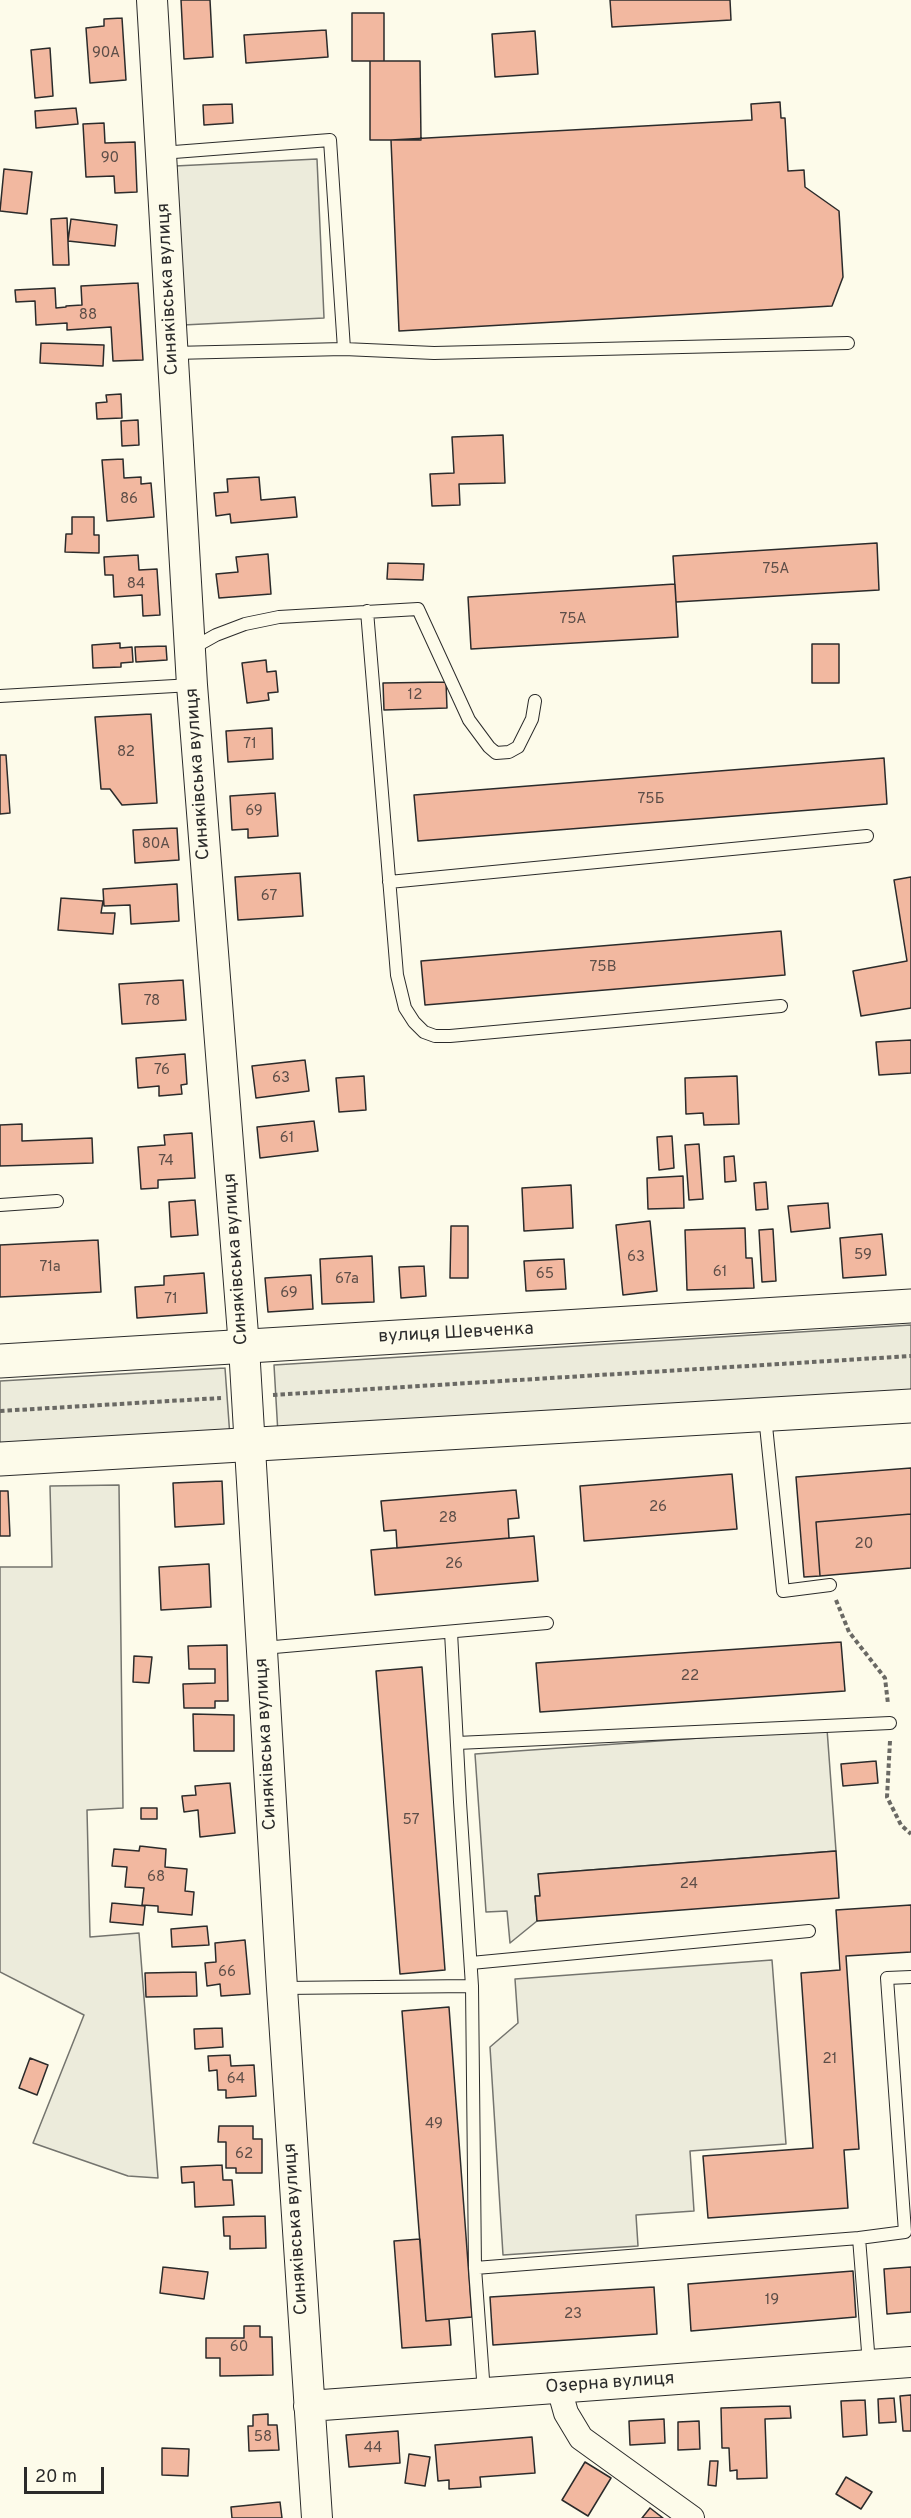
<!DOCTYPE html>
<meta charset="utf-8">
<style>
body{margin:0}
#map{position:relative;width:911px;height:2518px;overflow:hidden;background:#fdfbea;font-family:Overpass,sans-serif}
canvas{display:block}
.scale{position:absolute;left:24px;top:2467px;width:80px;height:27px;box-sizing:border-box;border:3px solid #2b2b2b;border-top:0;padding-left:8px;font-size:18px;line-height:21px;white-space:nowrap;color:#2b2b2b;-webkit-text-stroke:4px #fdfbea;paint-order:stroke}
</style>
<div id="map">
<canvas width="911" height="2518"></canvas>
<div class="scale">20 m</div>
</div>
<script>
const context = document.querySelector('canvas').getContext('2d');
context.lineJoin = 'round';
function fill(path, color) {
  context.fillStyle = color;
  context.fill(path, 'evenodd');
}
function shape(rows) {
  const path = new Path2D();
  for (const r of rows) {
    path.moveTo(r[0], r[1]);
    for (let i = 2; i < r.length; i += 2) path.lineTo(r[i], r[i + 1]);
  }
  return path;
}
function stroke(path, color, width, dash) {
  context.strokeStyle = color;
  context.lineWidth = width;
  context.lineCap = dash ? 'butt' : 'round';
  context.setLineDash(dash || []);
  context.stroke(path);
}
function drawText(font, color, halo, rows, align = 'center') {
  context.font = font + ' Overpass,sans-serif';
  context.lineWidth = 4.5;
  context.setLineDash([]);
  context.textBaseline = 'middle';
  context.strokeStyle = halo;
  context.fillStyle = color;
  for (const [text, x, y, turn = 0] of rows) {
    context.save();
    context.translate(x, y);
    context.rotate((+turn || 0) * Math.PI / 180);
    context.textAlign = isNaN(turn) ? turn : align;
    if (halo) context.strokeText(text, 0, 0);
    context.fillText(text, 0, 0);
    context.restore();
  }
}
const green = shape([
 [317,159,324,318,183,325,175,166,317,159],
 [911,1325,911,1396,278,1434,274,1365,911,1325],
 [225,1368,230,1437,0,1450,0,1381,225,1368],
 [119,1485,123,1808,87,1810,90,1937,139,1933,158,2178,128,2176,33,2143,84,2015,0,1972,0,1567,52,1567,50,1486,119,1485],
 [827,1729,836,1851,539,1874,540,1896,535,1896,537,1921,510,1943,507,1911,486,1912,475,1754,827,1729],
 [772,1960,786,2144,690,2151,694,2211,636,2215,638,2246,503,2255,490,2047,518,2023,515,1979,772,1960]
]);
const building = shape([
 [181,0,210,0,213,57,184,59,181,0],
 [610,0,730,0,731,20,612,27,610,0],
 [352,13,384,13,384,61,352,61,352,13],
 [122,18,126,80,90,83,86,28,104,26,104,19,122,18],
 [326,30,328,57,246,63,244,35,326,30],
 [535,31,538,74,495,77,492,34,535,31],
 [50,48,53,96,35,98,31,50,50,48],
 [370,61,420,61,421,140,370,140,370,61],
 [780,102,781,118,785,118,788,171,804,170,805,187,839,211,843,277,832,306,399,331,391,140,752,120,751,104,780,102],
 [232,104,233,123,204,125,203,105,232,104],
 [76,108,78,124,36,128,35,111,76,108],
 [104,123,105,143,135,142,137,192,115,193,114,176,86,177,83,124,104,123],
 [4,169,32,172,27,214,0,211,4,169],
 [67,218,69,265,53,265,51,219,67,218],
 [71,219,117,225,115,246,68,241,71,219],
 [138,283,143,360,113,361,111,327,67,330,67,323,36,325,35,301,16,302,15,290,55,288,56,308,66,307,66,306,82,305,81,286,138,283],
 [41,343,104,345,103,366,40,363,41,343],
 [121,394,122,418,97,419,96,403,107,402,106,395,121,394],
 [138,420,139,445,122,446,121,421,138,420],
 [503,435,505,483,459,484,460,505,432,506,430,474,454,473,452,437,503,435],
 [123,459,124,478,141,477,141,484,151,483,154,517,107,521,102,460,123,459],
 [259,477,261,500,295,497,297,517,231,523,230,514,216,516,214,493,228,492,227,479,259,477],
 [72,517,94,517,94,535,99,535,99,553,65,552,66,534,72,534,72,517],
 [877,543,879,590,676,602,673,556,877,543],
 [268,554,271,594,219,598,216,574,238,572,236,557,268,554],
 [138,555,139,570,157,569,160,615,143,616,142,595,114,597,113,575,105,575,104,557,138,555],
 [388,563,424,564,423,580,387,579,388,563],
 [675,584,678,637,471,649,468,597,675,584],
 [120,643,120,648,132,647,133,662,121,663,121,667,93,668,92,645,120,643],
 [812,644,839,644,839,683,812,683,812,644],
 [166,646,167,660,136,662,135,647,166,646],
 [266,660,267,672,276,671,278,692,268,693,269,700,247,703,242,663,266,660],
 [446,682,447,708,384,710,383,683,446,682],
 [151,714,157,803,122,805,110,789,101,789,95,717,151,714],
 [272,728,273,759,228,762,226,731,272,728],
 [0,755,6,755,10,813,0,814,0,755],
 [884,758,887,804,418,841,414,795,884,758],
 [275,793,278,836,248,838,248,829,232,830,230,796,275,793],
 [177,828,179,860,135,863,133,830,177,828],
 [300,873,303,916,238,920,235,877,300,873],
 [911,877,911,1008,861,1016,853,971,907,961,894,880,911,877],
 [177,884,179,921,131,924,130,905,104,906,103,889,177,884],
 [61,898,103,901,101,913,115,913,113,934,58,930,61,898],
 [781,931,785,975,425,1005,421,961,781,931],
 [183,980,186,1020,122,1024,119,984,183,980],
 [911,1040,911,1073,879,1075,876,1042,911,1040],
 [185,1054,187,1084,181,1085,182,1094,159,1096,159,1086,138,1088,136,1058,185,1054],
 [305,1060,309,1091,256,1098,252,1066,305,1060],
 [364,1076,366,1110,339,1112,336,1078,364,1076],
 [737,1076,739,1124,704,1125,703,1113,686,1114,685,1078,737,1076],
 [314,1121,318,1151,260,1158,257,1127,314,1121],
 [22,1124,22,1141,92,1138,93,1163,0,1166,0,1125,22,1124],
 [192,1133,195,1178,158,1180,158,1188,141,1189,138,1147,165,1145,164,1135,192,1133],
 [672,1136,674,1168,659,1170,657,1137,672,1136],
 [699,1144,703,1199,689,1200,685,1145,699,1144],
 [734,1156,736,1181,725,1182,724,1157,734,1156],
 [683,1176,684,1208,648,1209,647,1178,683,1176],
 [766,1182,768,1209,756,1210,754,1183,766,1182],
 [571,1185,573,1228,524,1231,522,1188,571,1185],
 [195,1200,198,1235,171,1237,169,1202,195,1200],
 [828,1203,830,1228,791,1232,788,1206,828,1203],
 [650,1221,657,1291,623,1295,616,1225,650,1221],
 [451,1226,468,1226,468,1278,450,1278,451,1226],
 [745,1228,746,1258,752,1258,754,1288,687,1290,685,1230,745,1228],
 [773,1229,776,1281,762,1282,759,1230,773,1229],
 [882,1234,886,1275,843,1278,840,1238,882,1234],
 [98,1240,101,1292,0,1297,0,1245,98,1240],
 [372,1256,374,1302,322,1304,320,1259,372,1256],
 [564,1259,566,1289,526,1291,524,1261,564,1259],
 [424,1266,426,1296,401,1298,399,1267,424,1266],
 [204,1273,207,1313,137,1318,135,1287,164,1285,164,1276,204,1273],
 [311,1275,313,1309,268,1312,265,1278,311,1275],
 [911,1468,911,1514,816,1522,820,1576,804,1577,796,1477,911,1468],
 [732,1474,737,1529,584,1541,580,1486,732,1474],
 [222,1481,224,1524,175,1527,173,1483,222,1481],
 [516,1490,519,1518,508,1519,509,1538,397,1548,396,1530,384,1531,381,1501,516,1490],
 [0,1491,8,1491,10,1536,0,1536,0,1491],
 [911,1514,911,1568,820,1576,816,1522,911,1514],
 [534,1536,538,1581,375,1595,371,1550,534,1536],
 [209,1564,211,1607,161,1610,159,1567,209,1564],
 [841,1642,845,1691,540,1712,536,1663,841,1642],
 [227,1645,228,1701,215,1701,215,1708,184,1708,183,1684,215,1683,215,1669,189,1669,188,1646,227,1645],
 [134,1656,152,1657,149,1683,133,1682,134,1656],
 [422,1667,445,1970,400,1974,376,1671,422,1667],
 [193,1714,234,1715,234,1751,194,1751,193,1714],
 [876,1761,878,1783,843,1786,841,1764,876,1761],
 [230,1783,235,1833,200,1837,198,1810,184,1812,182,1796,196,1795,195,1786,230,1783],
 [141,1808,157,1808,157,1819,141,1819,141,1808],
 [140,1846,166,1849,165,1867,187,1869,185,1891,194,1892,192,1915,158,1912,158,1906,142,1905,144,1888,125,1887,127,1867,112,1866,114,1849,139,1851,140,1846],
 [836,1851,839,1898,537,1921,535,1896,540,1896,538,1874,836,1851],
 [112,1903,145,1906,143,1925,110,1922,112,1903],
 [911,1905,911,1952,846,1956,859,2149,844,2150,848,2208,708,2218,703,2156,813,2148,801,1973,840,1970,836,1910,911,1905],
 [207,1926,209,1945,172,1947,171,1929,207,1926],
 [245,1940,250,1994,221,1996,220,1984,207,1986,205,1963,216,1962,215,1943,245,1940],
 [196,1972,197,1996,146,1997,145,1973,196,1972],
 [449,2007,472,2317,426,2321,402,2011,449,2007],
 [222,2028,223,2047,195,2049,194,2029,222,2028],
 [230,2055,231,2066,254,2065,256,2096,226,2098,226,2090,218,2090,217,2070,209,2071,208,2056,230,2055],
 [30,2058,48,2065,37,2095,19,2088,30,2058],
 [219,2126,253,2126,253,2139,262,2139,262,2173,236,2173,236,2168,226,2168,226,2142,218,2142,219,2126],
 [222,2165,223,2180,232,2180,234,2205,195,2207,194,2182,182,2183,181,2167,222,2165],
 [265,2216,266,2248,230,2249,230,2236,224,2236,223,2217,265,2216],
 [420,2239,426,2321,449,2319,451,2345,402,2348,394,2241,420,2239],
 [163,2267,208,2272,204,2299,160,2293,163,2267],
 [911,2267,911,2312,887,2314,884,2269,911,2267],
 [853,2271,856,2317,691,2331,688,2284,853,2271],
 [654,2287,657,2334,493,2345,490,2297,654,2287],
 [244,2326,260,2326,260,2337,272,2337,273,2375,220,2376,220,2358,206,2358,206,2338,244,2338,244,2326],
 [911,2395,911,2431,903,2431,900,2396,911,2395],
 [894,2398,896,2422,879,2423,878,2399,894,2398],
 [865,2400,867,2435,843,2437,841,2401,865,2400],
 [790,2406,791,2418,765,2419,767,2478,737,2479,737,2470,730,2471,729,2448,722,2448,721,2408,790,2406],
 [268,2414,268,2425,277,2425,279,2450,249,2451,248,2426,253,2426,253,2415,268,2414],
 [664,2419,665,2443,630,2445,629,2421,664,2419],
 [699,2421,700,2449,678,2450,678,2422,699,2421],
 [398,2431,400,2463,349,2467,346,2435,398,2431],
 [532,2437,535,2473,480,2477,481,2487,449,2489,449,2480,438,2481,435,2445,532,2437],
 [162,2448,189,2449,188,2476,162,2475,162,2448],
 [409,2454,430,2457,425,2486,405,2483,409,2454],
 [710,2461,718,2461,716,2486,708,2485,710,2461],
 [585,2462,611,2478,588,2516,562,2500,585,2462],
 [846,2477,872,2492,861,2509,836,2494,846,2477],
 [280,2502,282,2518,232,2518,231,2507,280,2502],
 [650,2508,663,2518,642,2518,650,2508]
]);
const path = shape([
 [273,1395,911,1356],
 [0,1411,221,1398],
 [836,1600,849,1632,885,1678,888,1704],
 [890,1741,887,1797,901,1825,911,1834]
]);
const service = shape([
 [161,153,330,140,344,349,173,353],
 [344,349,434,353,848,343],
 [367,611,397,975,405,1008,414,1022,424,1032,435,1036,450,1036,781,1006],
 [191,649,216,635,245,624,279,617,418,609,469,720,489,747,496,753,509,752,518,747,532,719,535,701],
 [0,696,192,685],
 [389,882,867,836],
 [0,1205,57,1201],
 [765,1416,783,1591,830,1585],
 [451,1632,460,1802,472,1986],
 [263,1648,547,1623],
 [457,1743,890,1723],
 [471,1963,809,1931],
 [283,1988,472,1986,475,2268,859,2238,869,2364],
 [859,2238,905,2232,887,1978,911,1977],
 [475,2268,484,2393]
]);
const minor = shape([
 [559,2388,566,2413,581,2438,692,2518]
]);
const tertiary = shape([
 [152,0,192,685,244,1347,282,1988,317,2518],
 [309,2406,911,2362]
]);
const primary = shape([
 [0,1361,911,1306],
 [0,1459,911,1406]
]);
const numberNames = [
 ["90А",106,54],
 ["90",110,159],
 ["88",88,316],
 ["86",129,500],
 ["75А",776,570],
 ["84",136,585],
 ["75А",573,620],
 ["12",415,696],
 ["71",250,745],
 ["82",126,753],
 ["75Б",651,800],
 ["69",254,812],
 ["80А",156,845],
 ["67",269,897],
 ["75В",603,968],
 ["78",152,1002],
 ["76",162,1071],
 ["63",281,1079],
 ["61",287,1139],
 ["74",166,1162],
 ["59",863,1256],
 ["63",636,1258],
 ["71а",50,1268],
 ["61",720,1273],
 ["65",545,1275],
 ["67а",347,1280],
 ["69",289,1294],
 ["71",171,1300],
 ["26",658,1508],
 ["28",448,1519],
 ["20",864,1545],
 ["26",454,1565],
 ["22",690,1677],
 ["57",411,1821],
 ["68",156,1878],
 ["24",689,1885],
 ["66",227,1973],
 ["21",830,2060],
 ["64",236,2080],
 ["49",434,2125],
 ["62",244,2155],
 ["19",772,2301],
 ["23",573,2315],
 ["60",239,2348],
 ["58",263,2438],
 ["44",373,2449]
];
const streetNames = [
 ["Синяківська вулиця",169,289,-93],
 ["Синяківська вулиця",199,774,-94],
 ["Синяківська вулиця",237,1259,-94],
 ["вулиця Шевченка",456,1334,-3],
 ["Синяківська вулиця",267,1744,-93],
 ["Синяківська вулиця",297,2229,-94],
 ["Озерна вулиця",610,2384,-4]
];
fill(green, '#ecebdb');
stroke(green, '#74746e', 1.5);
fill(building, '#f2b8a0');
stroke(building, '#2b2b2b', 1.5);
stroke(service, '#2b2b2b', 14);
stroke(minor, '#2b2b2b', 26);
stroke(tertiary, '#2b2b2b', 32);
stroke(primary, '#2b2b2b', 35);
stroke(path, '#6a6964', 4, [4.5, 3]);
stroke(service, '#fdfbea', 12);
stroke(minor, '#fdfbea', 24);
stroke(tertiary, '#fdfbea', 30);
stroke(primary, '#fdfbea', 33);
drawText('15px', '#5d4e48', null, numberNames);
drawText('18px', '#2b2b2b', '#fdfbea', streetNames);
</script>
